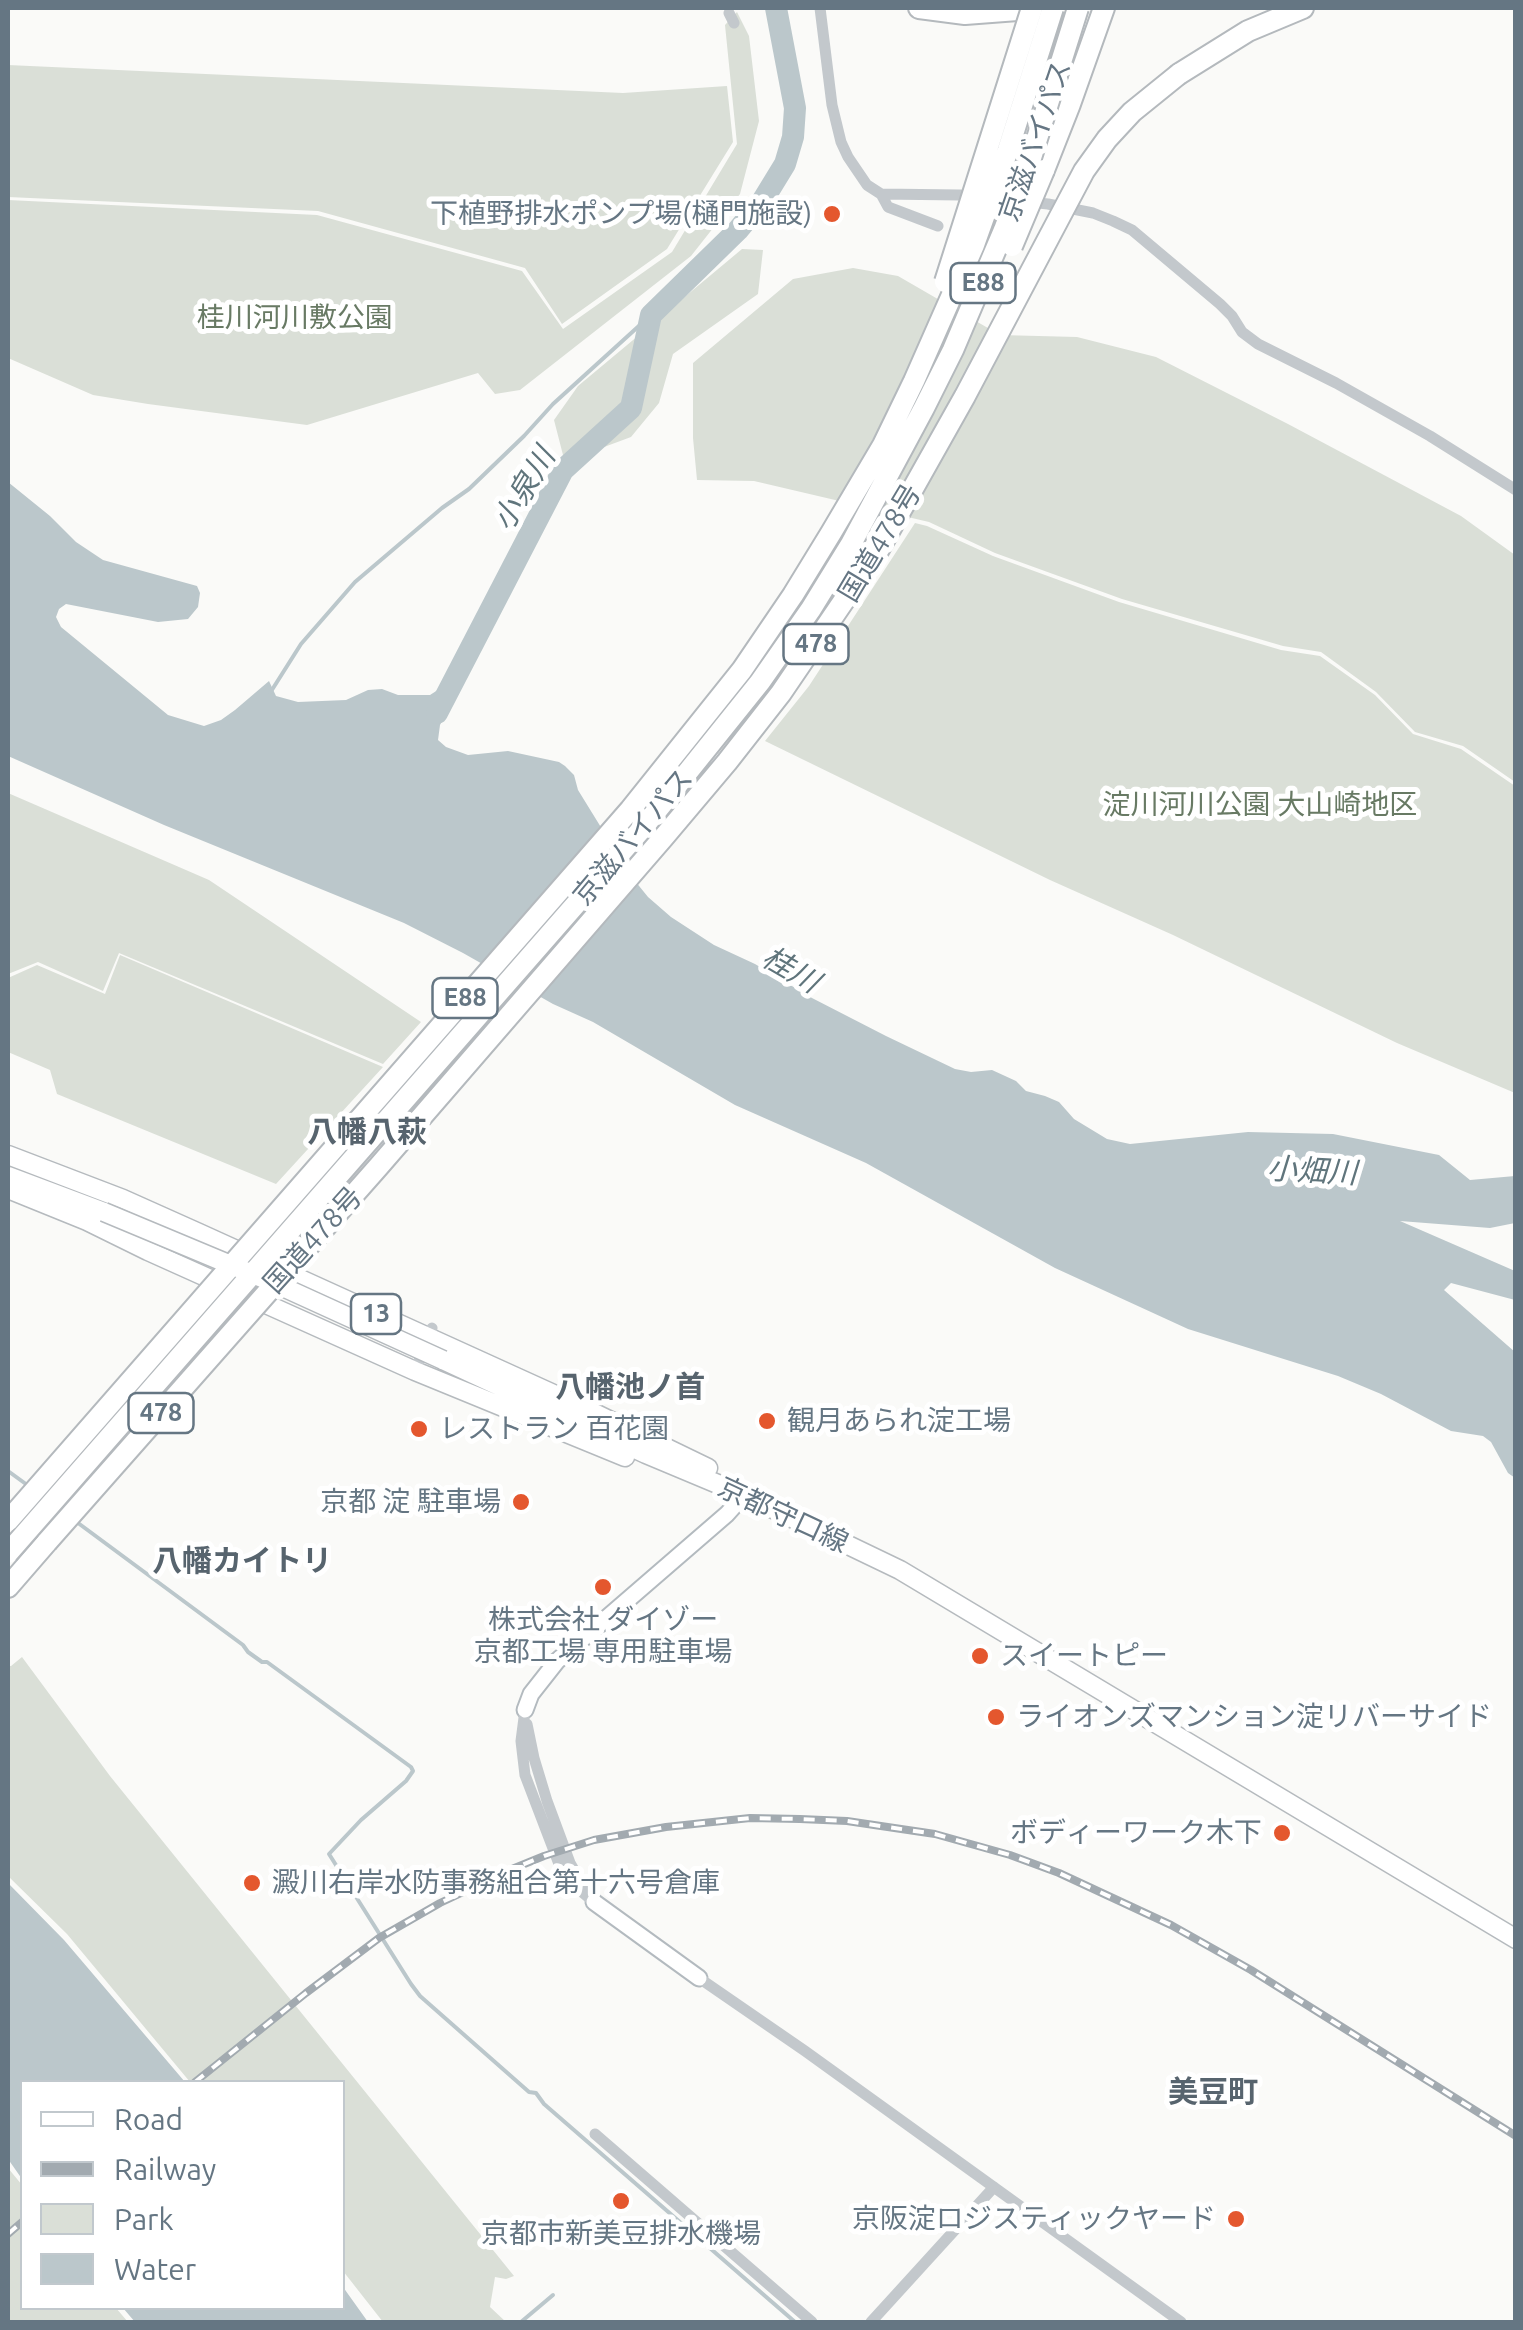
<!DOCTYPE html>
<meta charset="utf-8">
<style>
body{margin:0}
#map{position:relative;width:1523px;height:2330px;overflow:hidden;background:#fafaf8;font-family:Ubuntu,sans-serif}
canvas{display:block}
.frame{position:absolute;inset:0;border:10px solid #657683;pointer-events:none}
.legend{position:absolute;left:20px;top:2080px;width:325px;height:230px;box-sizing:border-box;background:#fff;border:2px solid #c1c8cd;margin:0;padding:12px 18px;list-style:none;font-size:30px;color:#657683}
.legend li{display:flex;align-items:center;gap:20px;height:50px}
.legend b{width:50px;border:2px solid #c1c8cd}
</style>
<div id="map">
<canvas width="1523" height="2330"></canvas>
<div class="frame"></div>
<ul class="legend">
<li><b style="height:12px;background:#fff"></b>Road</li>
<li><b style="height:12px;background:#a2aab0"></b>Railway</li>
<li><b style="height:28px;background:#dadfd7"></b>Park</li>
<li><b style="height:28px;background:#bbc7cb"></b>Water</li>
</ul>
</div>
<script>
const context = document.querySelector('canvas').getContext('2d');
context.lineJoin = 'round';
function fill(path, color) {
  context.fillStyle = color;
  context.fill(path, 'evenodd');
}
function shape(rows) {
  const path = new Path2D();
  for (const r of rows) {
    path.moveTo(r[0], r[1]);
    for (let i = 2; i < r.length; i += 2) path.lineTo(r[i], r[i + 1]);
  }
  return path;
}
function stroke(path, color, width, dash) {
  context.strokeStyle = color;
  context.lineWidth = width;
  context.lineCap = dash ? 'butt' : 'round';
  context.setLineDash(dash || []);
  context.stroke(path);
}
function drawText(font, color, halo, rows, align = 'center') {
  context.font = font + ' Ubuntu,"Noto Sans JP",sans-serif';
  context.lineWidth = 10;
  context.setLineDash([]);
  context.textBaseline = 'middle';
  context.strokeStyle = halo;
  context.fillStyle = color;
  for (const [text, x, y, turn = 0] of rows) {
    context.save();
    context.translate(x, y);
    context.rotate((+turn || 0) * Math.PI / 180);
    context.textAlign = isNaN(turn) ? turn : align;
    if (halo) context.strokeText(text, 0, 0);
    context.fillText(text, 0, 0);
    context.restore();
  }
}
const green = shape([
 [737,12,749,36,759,121,740,194,691,256,520,390,495,394,478,373,307,425,148,404,93,395,8,358,8,200,317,215,522,271,563,329,672,252,737,144,725,25],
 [8,65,623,93,727,86,733,142,667,249,562,324,525,268,318,211,8,197],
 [742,249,763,250,758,294,673,354,659,403,631,437,588,453,563,455,554,420,578,386],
 [853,268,898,276,1000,335,1077,337,1156,357,1288,424,1461,516,1515,555,1515,782,1463,746,1415,732,1376,692,1321,652,1283,646,1122,599,995,553,929,522,754,481,697,480,693,438,693,363,793,279],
 [915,523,927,526,993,556,1119,602,1281,650,1320,656,1375,695,1413,734,1461,749,1515,786,1515,1093,1397,1043,1173,935,1050,880,765,741,809,686],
 [8,793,209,880,421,1022,383,1064,119,953,103,991,38,962,8,974],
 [120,955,383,1067,276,1184,57,1094,50,1070,8,1052,8,978,37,965,105,994],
 [22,1657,110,1776,514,2276,506,2279,495,2277,490,2307,506,2322,383,2322,343,2271,342,2082,190,2082,67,1934,8,1876,8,1666,11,1666],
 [8,2168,22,2185,22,2308,116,2308,128,2322,8,2322]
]);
const water = shape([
 [8,482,50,516,76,542,103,560,197,586,200,593,198,607,188,619,158,622,66,604,59,609,56,617,61,627,168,715,204,726,221,720,235,710,269,681,276,696,298,702,346,700,368,690,382,689,398,695,430,695,444,686,456,693,440,725,438,740,446,747,468,755,508,751,559,762,565,766,574,775,578,790,631,876,648,897,671,917,714,945,755,964,812,998,886,1036,955,1069,971,1072,992,1070,1016,1081,1026,1091,1045,1096,1059,1102,1074,1119,1107,1139,1130,1144,1248,1132,1333,1134,1439,1155,1470,1180,1515,1176,1515,1223,1490,1228,1400,1221,1515,1271,1515,1300,1451,1283,1444,1290,1515,1352,1515,1478,1508,1473,1491,1442,1483,1436,1451,1431,1381,1394,1338,1376,1188,1329,1055,1268,866,1163,735,1105,593,1022,553,1004,463,953,404,923,164,825,8,756],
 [8,1883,64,1940,185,2082,22,2082,22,2179,8,2159],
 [343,2287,368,2322,135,2322,123,2308,342,2308]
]);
const stream = shape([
 [270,693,301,644,355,582,442,508,469,489,524,436,553,404,651,315],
 [8,1471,30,1487],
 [74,1520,243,1645,248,1652,262,1662,267,1662,411,1767,413,1771,406,1781,361,1820,329,1854,411,1984,420,1996,529,2092,536,2093,544,2104,795,2322],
 [521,2322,553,2295]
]);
const river = shape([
 [437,713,563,470,631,408,651,315,738,230,763,200,785,164,793,137,795,108,776,8]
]);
const street = shape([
 [820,8,832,105,841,142,848,157,867,185,881,194,960,195,1048,204,1093,213,1113,221,1132,230,1220,304,1232,316,1242,332,1258,344,1336,383,1430,436,1516,490],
 [729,13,734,23],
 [881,194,888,207,938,226],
 [415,1371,432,1328],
 [525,1710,521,1741,525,1775,564,1877,594,1902],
 [527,1724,534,1758,547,1801,570,1863,588,1894],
 [699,1978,805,2051,1181,2322],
 [595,2134,812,2322],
 [871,2322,994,2187]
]);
const secondary = shape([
 [525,1710,531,1694,557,1661,727,1514,744,1495],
 [594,1902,699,1978]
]);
const primary = shape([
 [8,1155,123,1199,199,1233,582,1407,708,1468],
 [8,1176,104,1212],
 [8,1189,87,1221,148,1251,415,1371,625,1457],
 [443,1360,646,1454,744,1495,900,1570,1516,1939]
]);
const highway = shape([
 [919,8,965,14,1044,8],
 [1179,74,1248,31,1303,8],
 [1044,170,1070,104,1104,8],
 [8,1587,47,1542]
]);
const rail = shape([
 [195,2082,306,1993,379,1938,440,1903,512,1869,544,1856,594,1840,666,1827,750,1818,800,1819,847,1821,935,1834,1010,1855,1059,1873,1171,1925,1251,1970,1516,2136],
 [8,2234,22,2222]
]);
const primaryBridge = shape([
 [104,1212,274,1283,443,1360]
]);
const highwayBridge = shape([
 [1012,246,1044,170],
 [945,282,1032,8],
 [8,1521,630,810,742,670,793,595,831,533,883,445,914,381,974,245,1008,150,1053,8],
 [47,1542,379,1166,663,838,727,762,781,693,879,549,965,396,1084,171,1107,139,1132,112,1179,74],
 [8,1553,646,824,760,682,811,609,851,544,924,408,953,350,1004,230,1030,161,1078,8]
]);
const markers = [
 [832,214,10,"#e4572e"],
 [767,1421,10,"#e4572e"],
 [419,1429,10,"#e4572e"],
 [521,1502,10,"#e4572e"],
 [603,1587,10,"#e4572e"],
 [980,1656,10,"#e4572e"],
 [996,1717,10,"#e4572e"],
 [1282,1833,10,"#e4572e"],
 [252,1883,10,"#e4572e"],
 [621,2201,10,"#e4572e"],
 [1236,2219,10,"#e4572e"]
];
const shields = [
 [983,283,65],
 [816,644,65],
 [465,998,65],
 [376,1314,50],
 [161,1413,65]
];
const shieldNames = [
 ["E88",983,283],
 ["478",816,644],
 ["E88",465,998],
 ["13",376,1314],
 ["478",161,1413]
];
const streetNames = [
 ["京滋バイパス",1035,141,-71],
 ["国道478号",880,543,-59],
 ["京滋バイパス",633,837,-50],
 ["国道478号",313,1240,-48],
 ["京都守口線",783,1515,25]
];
const poiNames = [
 ["下植野排水ポンプ場(樋門施設)",812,214,"right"],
 ["観月あられ淀工場",787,1421],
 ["レストラン 百花園",439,1429],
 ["京都 淀 駐車場",501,1502,"right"],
 ["株式会社 ダイゾー",603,1620,"center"],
 ["京都工場 専用駐車場",603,1652,"center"],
 ["スイートピー",1000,1656],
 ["ライオンズマンション淀リバーサイド",1016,1717],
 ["ボディーワーク木下",1262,1833,"right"],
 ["澱川右岸水防事務組合第十六号倉庫",272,1883],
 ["京阪淀ロジスティックヤード",1216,2219,"right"],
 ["京都市新美豆排水機場",621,2234,"center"]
];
const parkNames = [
 ["桂川河川敷公園",295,318],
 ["淀川河川公園 大山崎地区",1260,805]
];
const waterNames = [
 ["小泉川",524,489,-59],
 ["桂川",791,970,30],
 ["小畑川",1312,1171,3]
];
const neighbourhoodNames = [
 ["八幡八萩",367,1132],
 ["八幡池ノ首",630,1387],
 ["八幡カイトリ",242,1561],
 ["美豆町",1213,2092]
];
fill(green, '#dadfd7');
fill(water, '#bbc7cb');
stroke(stream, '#bbc7cb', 4);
stroke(river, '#bbc7cb', 22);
stroke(secondary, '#b3babf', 19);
stroke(primary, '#b5babe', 21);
stroke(highway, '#b4b9bd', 24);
stroke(street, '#c3c8cc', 11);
stroke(secondary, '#fff', 15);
stroke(primary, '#fff', 18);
stroke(highway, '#fff', 20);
stroke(rail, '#a2aab0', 8);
stroke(rail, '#fff', 4, [11]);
stroke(primaryBridge, '#b5babe', 21, []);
stroke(highwayBridge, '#b4b9bd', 24, []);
stroke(primaryBridge, '#fff', 18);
stroke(highwayBridge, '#fff', 20);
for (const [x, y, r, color] of markers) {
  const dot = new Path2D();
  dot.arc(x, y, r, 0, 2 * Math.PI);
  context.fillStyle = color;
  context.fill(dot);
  stroke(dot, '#fff', 4);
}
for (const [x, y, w] of shields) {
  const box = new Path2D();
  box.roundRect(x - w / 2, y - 20, w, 40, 8);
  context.fillStyle = '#fff';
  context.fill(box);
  stroke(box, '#657683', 2.5);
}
drawText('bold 25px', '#657683', null, shieldNames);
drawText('28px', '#657683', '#fff', streetNames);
drawText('28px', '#657683', '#fff', poiNames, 'left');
drawText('28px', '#687a64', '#fff', parkNames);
drawText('italic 30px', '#60757c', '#fff', waterNames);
drawText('bold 30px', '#57646e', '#fff', neighbourhoodNames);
</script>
